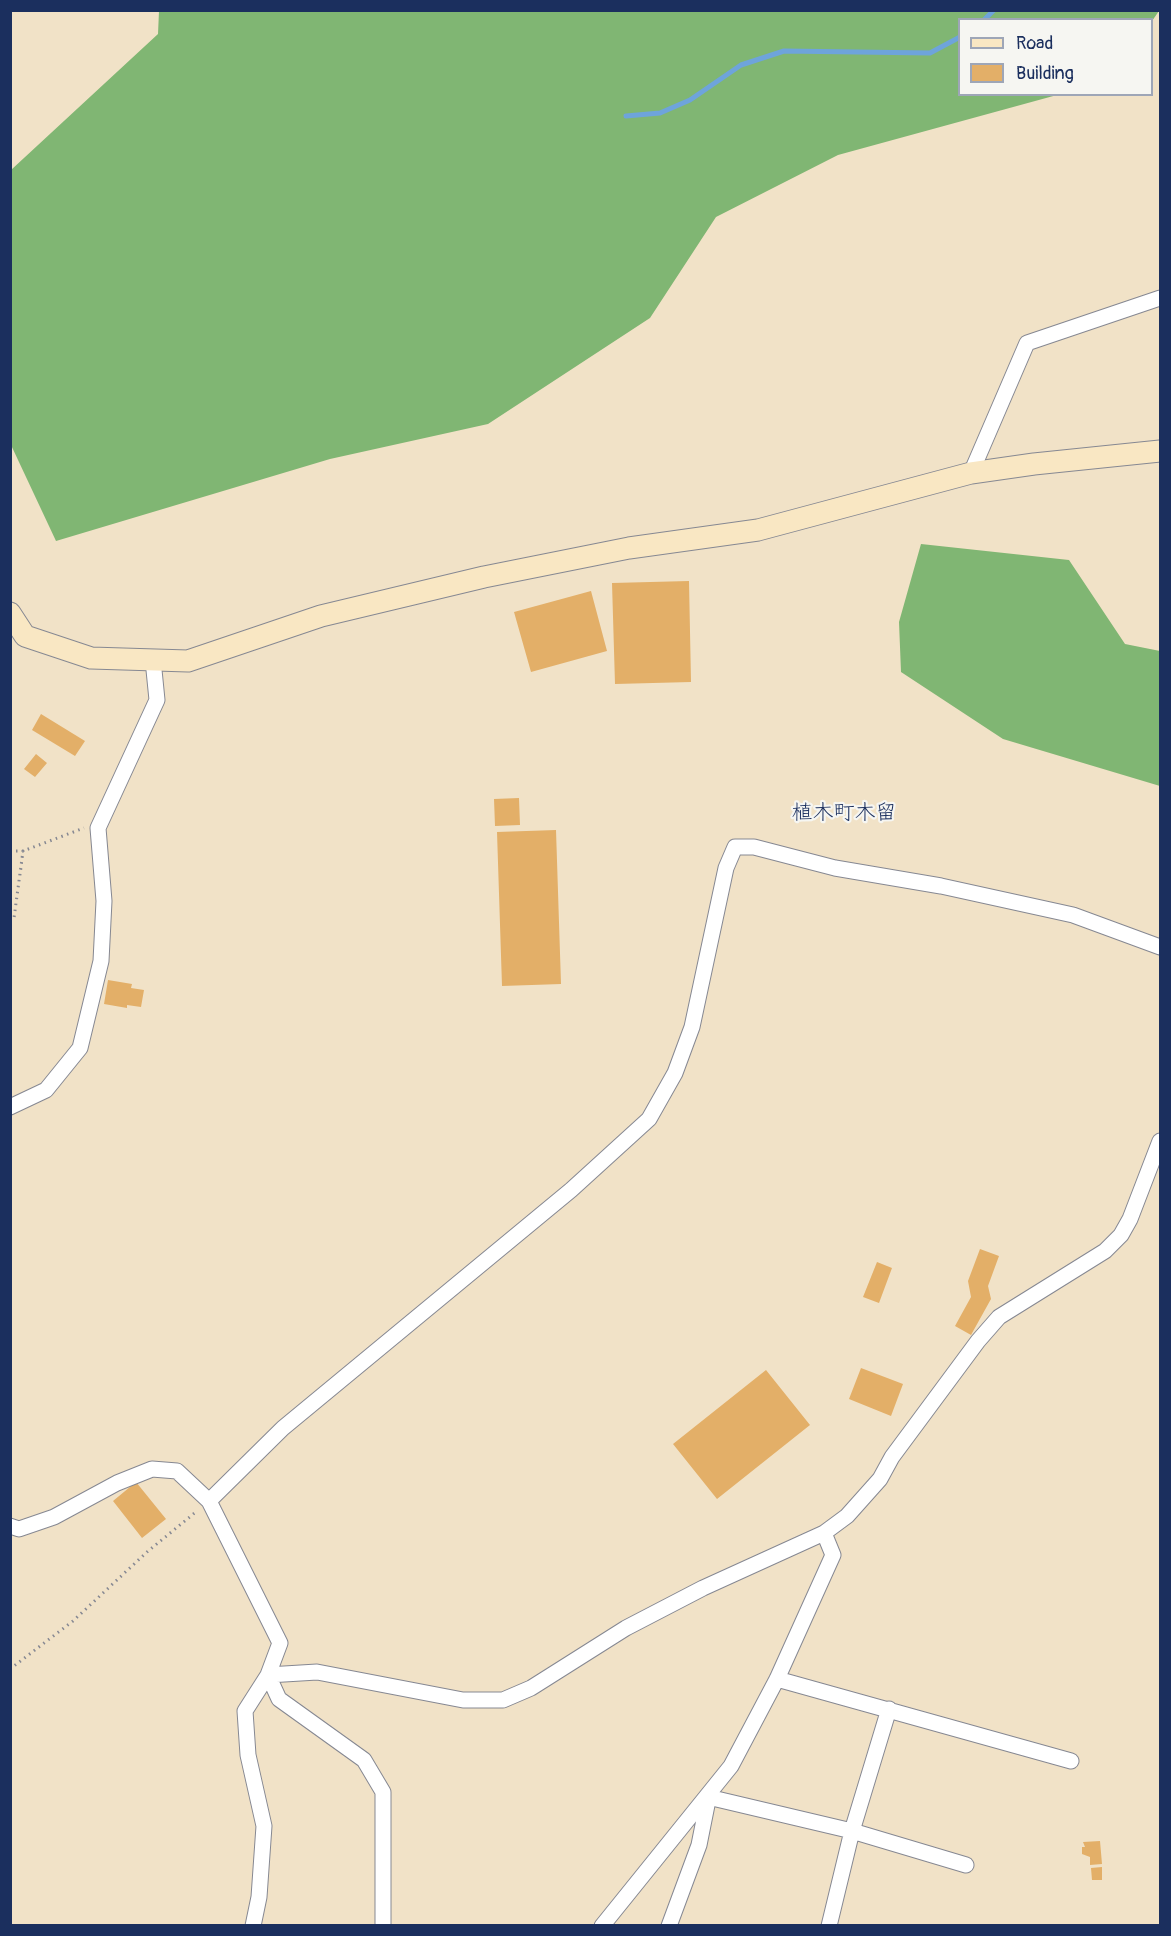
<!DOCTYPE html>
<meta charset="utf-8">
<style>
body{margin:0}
#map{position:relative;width:1171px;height:1936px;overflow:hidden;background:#f1e2c7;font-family:Pangolin,sans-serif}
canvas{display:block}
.frame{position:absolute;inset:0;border:12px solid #1b2f5e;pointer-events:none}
.legend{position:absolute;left:958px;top:18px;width:195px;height:78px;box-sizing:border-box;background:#f6f6f2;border:2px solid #9ea6b7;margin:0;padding:8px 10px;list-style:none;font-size:18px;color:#1b2f5e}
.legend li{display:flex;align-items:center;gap:12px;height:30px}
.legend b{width:30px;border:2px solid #9ea6b7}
</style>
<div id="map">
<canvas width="1171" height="1936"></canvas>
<div class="frame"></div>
<ul class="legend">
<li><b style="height:8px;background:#f9e7c3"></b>Road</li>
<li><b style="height:16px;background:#e3af68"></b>Building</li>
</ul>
</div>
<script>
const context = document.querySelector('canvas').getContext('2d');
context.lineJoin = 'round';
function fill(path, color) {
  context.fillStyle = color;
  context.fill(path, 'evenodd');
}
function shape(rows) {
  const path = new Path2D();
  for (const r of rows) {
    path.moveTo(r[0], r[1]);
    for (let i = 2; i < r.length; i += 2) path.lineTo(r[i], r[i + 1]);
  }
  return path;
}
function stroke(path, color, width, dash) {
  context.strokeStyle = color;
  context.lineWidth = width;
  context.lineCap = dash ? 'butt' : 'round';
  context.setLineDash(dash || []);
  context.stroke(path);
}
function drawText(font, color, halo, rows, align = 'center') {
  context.font = font + ' Pangolin,"Klee One",sans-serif';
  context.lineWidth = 4.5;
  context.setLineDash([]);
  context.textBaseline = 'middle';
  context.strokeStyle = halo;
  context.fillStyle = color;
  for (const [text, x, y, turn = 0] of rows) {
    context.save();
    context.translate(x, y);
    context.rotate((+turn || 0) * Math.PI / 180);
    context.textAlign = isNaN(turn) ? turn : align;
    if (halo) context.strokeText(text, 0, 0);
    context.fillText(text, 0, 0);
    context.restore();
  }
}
const forest = shape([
 [159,11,159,10,1159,11,1152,21,960,20,960,94,1057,95,838,155,716,217,650,318,488,424,330,459,56,541,11,445,11,170,158,34],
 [921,544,1069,560,1125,644,1160,651,1160,786,1003,739,901,672,899,622]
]);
const stream = shape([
 [984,20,994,10],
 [626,116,660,113,690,100,741,65,784,51,930,53,960,37]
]);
const building = shape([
 [689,581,691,682,615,684,612,583],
 [591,591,607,651,531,672,514,612],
 [41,714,85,741,75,756,32,730],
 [36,754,47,763,35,777,24,769],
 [519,798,520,825,495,826,494,799],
 [556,830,561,984,502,986,497,832],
 [108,980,132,984,131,988,144,990,141,1007,127,1005,127,1008,104,1004],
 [980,1249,999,1256,988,1286,991,1299,971,1335,955,1326,971,1297,968,1281],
 [877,1262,892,1268,879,1303,863,1297],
 [861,1368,903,1384,891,1416,849,1399],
 [766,1370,810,1425,717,1499,673,1444],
 [136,1482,166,1519,142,1538,113,1501],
 [1100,1841,1102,1864,1090,1865,1090,1857,1082,1854,1082,1847,1085,1847,1083,1842],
 [1102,1867,1102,1880,1092,1880,1091,1868]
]);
const path = shape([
 [10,851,23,851,84,828],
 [10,921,14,918,23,851,20,875],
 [10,1669,73,1621,147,1552,197,1511]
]);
const street = shape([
 [971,473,1027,343,1160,298],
 [10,1107,46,1090,80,1048,101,961,104,901,98,828,157,700,153,660],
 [209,1501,283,1428,571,1190,649,1119,675,1073,692,1027,726,868,735,847,754,847,835,868,941,886,1073,915,1160,947],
 [10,1526,19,1529,54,1517,117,1483,152,1469,177,1471,209,1501,280,1643,268,1675,245,1711,248,1755,264,1826,259,1897,253,1926],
 [268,1675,317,1672,463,1700,503,1700,531,1688,626,1628,703,1588,824,1533,847,1516,880,1479,892,1457,978,1341,999,1317,1105,1251,1121,1235,1130,1219,1160,1141],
 [268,1675,279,1699,364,1760,383,1792,383,1926],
 [777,1679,1071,1761],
 [708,1797,852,1831,966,1865],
 [602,1926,731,1766,777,1679,833,1555,824,1533],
 [669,1926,699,1845,708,1800],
 [829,1926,852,1831,889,1709]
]);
const secondary = shape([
 [10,613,25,636,91,658,188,661,321,616,484,577,629,548,758,530,971,473,1034,464,1160,451]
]);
const quarterNames = [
 ["植木町木留",844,814]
];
fill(forest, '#80b673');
stroke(stream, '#6ea4db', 5);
fill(building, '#e3af68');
stroke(street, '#868892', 17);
stroke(secondary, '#868892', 23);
stroke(path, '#868892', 3, [1.5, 4.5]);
stroke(street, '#fff', 15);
stroke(secondary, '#f9e7c3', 21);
drawText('21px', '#1b2f5e', '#f6f6f2', quarterNames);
</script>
